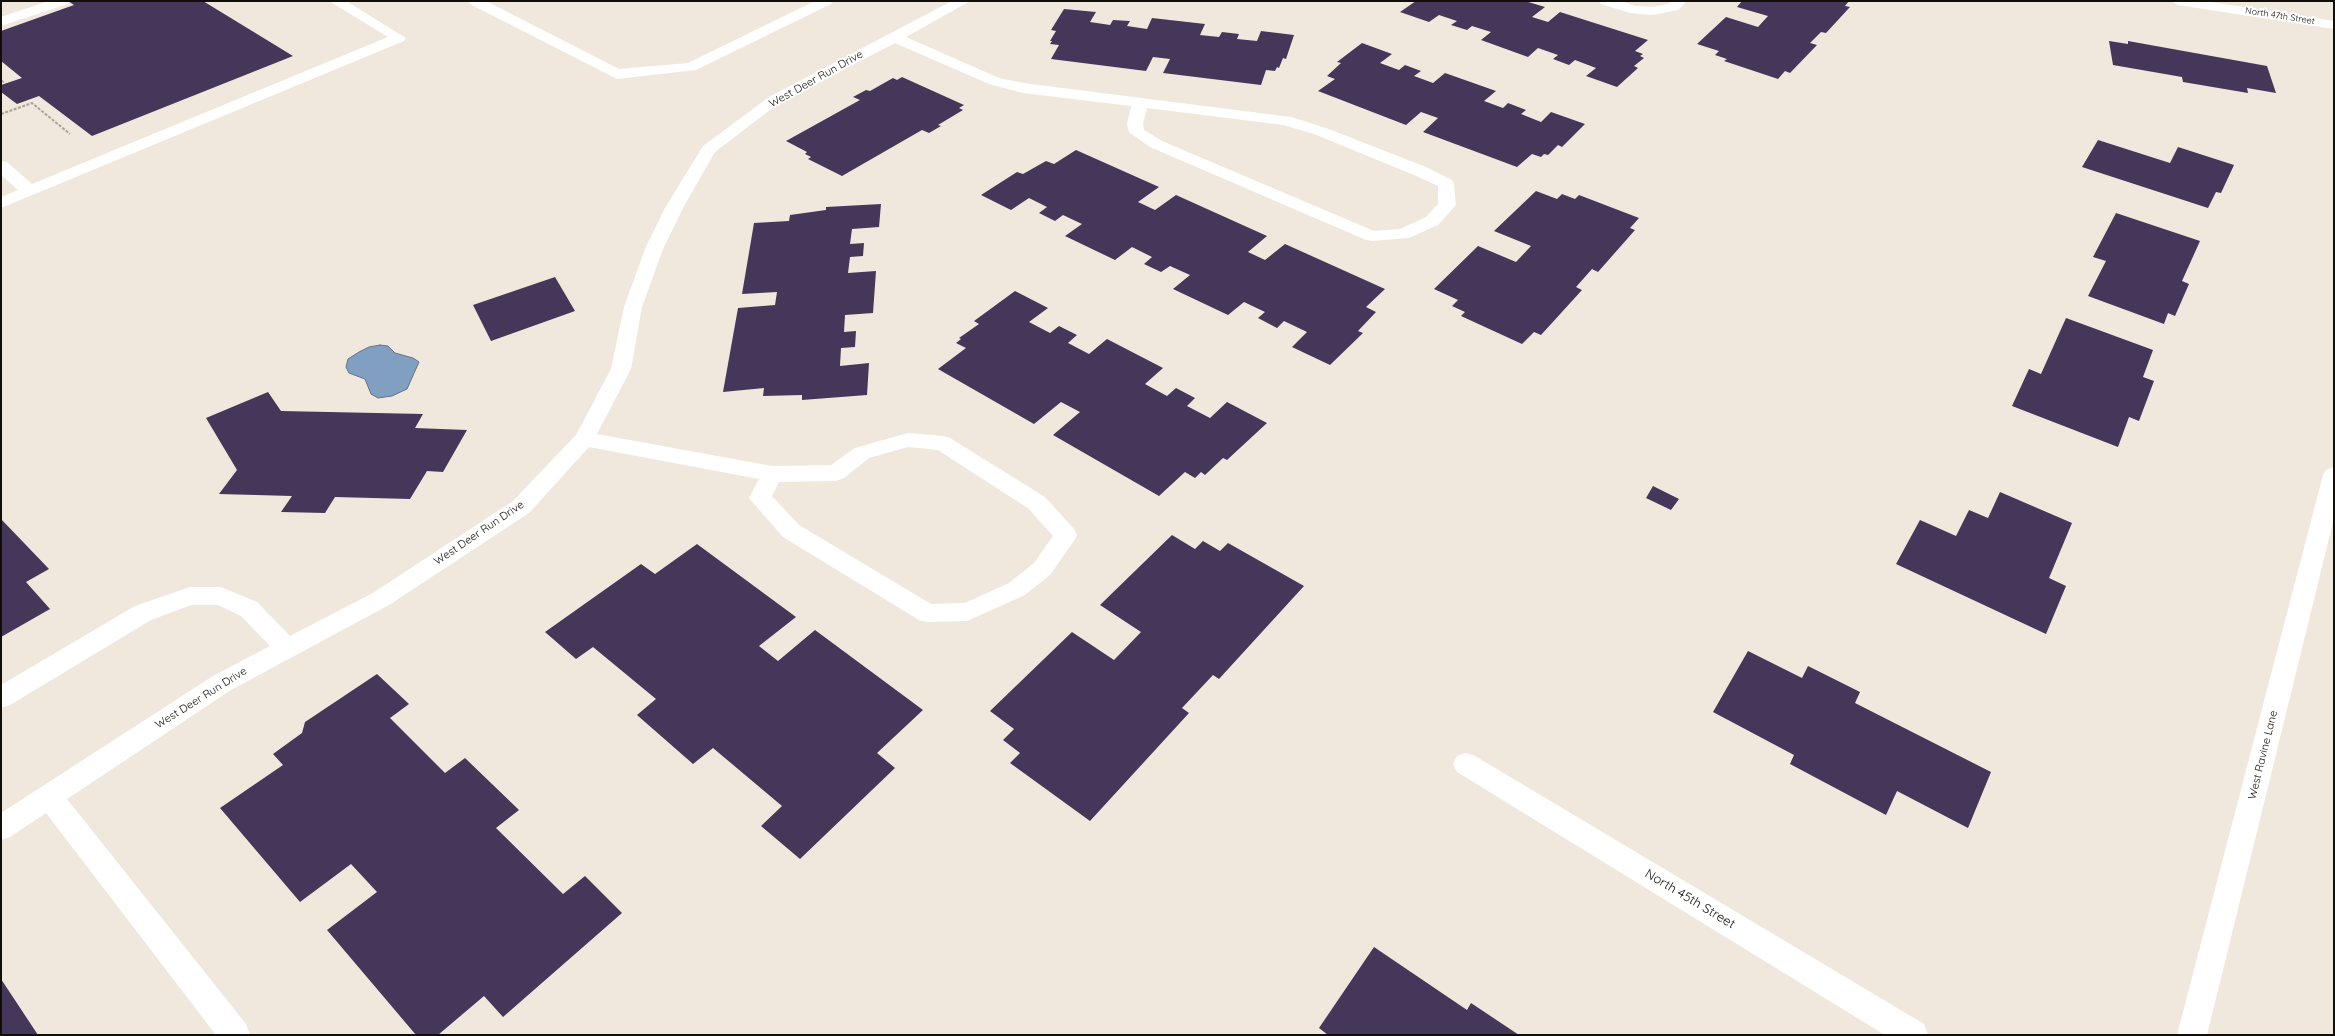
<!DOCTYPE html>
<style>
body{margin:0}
#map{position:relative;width:2335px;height:1036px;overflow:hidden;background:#f0e8dc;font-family:Quicksand,sans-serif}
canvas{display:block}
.frame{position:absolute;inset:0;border:2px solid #110e0a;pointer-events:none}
</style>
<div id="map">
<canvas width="2335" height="1036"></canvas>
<div class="frame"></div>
</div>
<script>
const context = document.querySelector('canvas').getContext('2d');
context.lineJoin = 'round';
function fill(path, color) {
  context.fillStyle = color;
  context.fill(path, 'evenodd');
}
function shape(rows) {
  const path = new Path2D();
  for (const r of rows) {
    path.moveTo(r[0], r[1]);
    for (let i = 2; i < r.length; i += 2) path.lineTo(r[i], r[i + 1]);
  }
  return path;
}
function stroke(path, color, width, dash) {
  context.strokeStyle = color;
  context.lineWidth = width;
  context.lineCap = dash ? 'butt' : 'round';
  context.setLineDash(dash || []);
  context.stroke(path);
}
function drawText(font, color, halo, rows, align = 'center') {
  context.font = font + ' Quicksand,sans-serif';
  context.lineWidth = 4;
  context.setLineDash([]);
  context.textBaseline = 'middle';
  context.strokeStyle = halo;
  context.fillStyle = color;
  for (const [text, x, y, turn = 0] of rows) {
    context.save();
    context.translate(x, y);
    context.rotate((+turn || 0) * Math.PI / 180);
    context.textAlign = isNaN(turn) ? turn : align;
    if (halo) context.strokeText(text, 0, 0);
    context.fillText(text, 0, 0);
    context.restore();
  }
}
const water = shape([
 [380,345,388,346,395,353,413,358,419,362,407,389,392,396,378,398,371,394,365,379,349,373,346,367,348,359,359,352,369,347,380,345]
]);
const building = shape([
 [68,1,203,1,293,56,92,136,39,96,17,104,1,92,1,85,22,78,1,61,1,31,74,5],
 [1416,1,1525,1,1545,7,1532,17,1548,22,1560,12,1648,40,1635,51,1643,54,1640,56,1644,58,1634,66,1638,68,1617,87,1586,76,1596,68,1575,60,1569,65,1553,59,1558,55,1538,48,1528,57,1481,40,1491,32,1472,26,1467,30,1451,25,1457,21,1439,15,1429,22,1400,12],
 [1742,1,1849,1,1845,6,1850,7,1826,33,1821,32,1810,43,1817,45,1790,73,1785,71,1778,79,1724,61,1727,59,1715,55,1719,51,1697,44,1726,17,1758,27,1768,16,1737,7],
 [1064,9,1096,12,1090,22,1110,25,1113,20,1130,21,1127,26,1147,29,1152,18,1205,24,1200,35,1219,37,1222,32,1239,34,1237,39,1257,41,1261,31,1294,35,1286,59,1283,58,1279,68,1277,67,1275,71,1266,70,1261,85,1163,73,1170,59,1153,57,1146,71,1051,59,1059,45,1050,44,1052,41,1050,41,1056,31,1051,30],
 [2109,41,2128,44,2128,41,2267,66,2276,93,2247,88,2248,93,2183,82,2182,77,2113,65],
 [1362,43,1392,54,1380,63,1399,70,1405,65,1421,71,1414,76,1433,83,1445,73,1496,91,1484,101,1503,108,1508,103,1526,110,1521,114,1541,122,1551,112,1585,124,1562,147,1558,145,1548,155,1544,154,1541,157,1532,154,1517,167,1423,132,1438,118,1421,112,1406,125,1318,91,1335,79,1327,76,1341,63,1337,62],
 [902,77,964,105,959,108,963,110,938,125,941,126,929,133,922,130,842,176,808,159,811,157,805,154,807,152,786,141,860,100,853,97,866,90,870,91,893,78,897,80],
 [2098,140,2170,163,2178,147,2234,165,2221,193,2216,192,2208,208,2082,167],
 [1076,150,1159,187,1138,202,1155,210,1176,195,1267,236,1248,252,1265,260,1285,244,1385,289,1366,307,1376,312,1358,331,1363,333,1330,365,1292,347,1307,332,1284,321,1277,328,1258,318,1265,312,1244,302,1228,315,1173,289,1190,275,1170,266,1161,272,1144,264,1152,257,1132,247,1115,260,1065,236,1082,224,1063,215,1055,221,1039,213,1047,207,1029,198,1011,210,981,195,1017,172,1023,174,1046,161,1054,164],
 [1536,191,1557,199,1562,194,1575,199,1579,195,1639,218,1630,228,1635,230,1598,272,1592,269,1576,287,1582,290,1541,335,1534,332,1522,344,1461,316,1465,312,1452,306,1458,300,1434,289,1478,246,1516,262,1531,246,1494,231],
 [881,204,879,227,852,229,850,244,864,243,863,256,850,257,848,273,876,271,873,313,845,315,844,332,856,331,855,347,841,348,840,366,869,363,867,395,802,400,802,395,763,396,764,388,723,392,738,308,775,305,777,292,742,294,754,223,789,221,790,215,826,210,826,207],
 [2116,213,2200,241,2182,281,2189,284,2175,316,2168,313,2164,324,2088,296,2106,261,2093,257],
 [555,277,575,311,491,341,473,305],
 [1015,291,1048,308,1029,322,1050,333,1059,326,1077,335,1068,343,1089,354,1107,339,1163,368,1145,384,1167,396,1176,388,1195,398,1187,406,1210,418,1227,402,1267,423,1227,460,1223,458,1205,475,1201,472,1195,478,1185,472,1159,496,1053,435,1080,412,1061,402,1034,424,938,369,966,348,956,343,961,339,959,338,979,324,974,321],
 [2066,318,2153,350,2143,377,2154,381,2139,421,2129,417,2118,447,2012,406,2029,369,2041,374],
 [268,392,281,411,423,414,415,428,467,430,443,472,427,471,410,499,335,497,325,513,281,512,292,496,219,494,237,470,206,418],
 [1653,486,1679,499,1671,510,1646,498],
 [2000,492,2072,523,2049,578,2066,586,2046,634,1896,564,1920,520,1956,536,1969,510,1988,518],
 [1,519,49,569,26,582,50,609,1,637],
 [1172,535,1195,549,1203,541,1220,551,1228,543,1304,586,1219,679,1213,675,1182,708,1189,713,1090,821,1010,763,1020,753,1003,740,1014,729,990,711,1072,632,1114,660,1141,632,1100,605],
 [697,544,796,617,759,646,778,661,815,630,923,710,877,753,895,768,800,859,761,826,782,806,713,748,693,764,637,715,656,699,593,647,576,659,545,632,641,564,655,574],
 [1748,651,1802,678,1808,666,1860,692,1855,703,1991,772,1968,828,1897,791,1886,815,1790,764,1794,755,1713,712],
 [377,674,409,704,390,718,445,773,465,758,519,810,496,828,563,894,585,876,622,913,503,1017,484,996,438,1035,416,1035,327,930,377,892,351,864,300,902,220,808,283,765,273,754,302,733,305,722],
 [1374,947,1467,1010,1471,1003,1519,1035,1328,1035,1319,1028],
 [1,979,38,1035,1,1035]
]);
const path = shape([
 [1,80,3,82,1,83],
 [1,114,32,103,70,134]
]);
const minor = shape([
 [49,1,70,1,68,4,1,26,1,17,49,1],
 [329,1,346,1,406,38,404,41,1,208,1,197,18,190,1,175,1,161,7,162,32,184,388,37,329,1],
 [468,1,486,1,619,69,688,63,815,1,833,1,831,4,696,70,617,79,470,4,468,1],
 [952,1,970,1,906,37,999,78,1023,83,1291,117,1326,128,1426,167,1452,180,1454,184,1456,205,1438,225,1409,238,1372,241,1366,240,1150,147,1129,132,1127,124,1131,106,1023,93,989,84,895,43,779,103,715,152,683,208,663,249,642,307,631,369,597,434,772,466,831,465,855,448,908,433,943,436,950,438,1045,497,1074,529,1077,535,1074,541,1050,575,1025,595,967,621,927,622,919,620,783,537,749,498,759,479,589,447,529,513,389,605,231,690,67,799,246,1024,250,1035,216,1035,46,813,10,837,1,840,1,813,213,676,270,646,241,616,218,605,191,605,151,620,10,705,1,708,1,685,135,606,190,587,221,587,257,602,290,636,373,593,513,501,576,435,611,369,624,307,645,249,665,208,703,146,769,97,952,1],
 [1147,108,1283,125,1314,134,1414,175,1438,186,1438,204,1426,217,1400,229,1374,231,1162,141,1144,130,1143,124,1147,108],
 [908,447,938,450,1029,509,1053,536,1034,563,1009,583,965,603,931,604,799,525,772,496,779,482,836,481,844,478,869,458,908,447],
 [1599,1,1621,1,1636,6,1652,7,1668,4,1672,1,1687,1,1678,10,1652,15,1630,13,1601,4,1599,1],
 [2171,1,2205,1,2334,21,2334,29,2178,5,2171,1],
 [2334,467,2334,518,2207,1035,2177,1035,2323,475,2326,470,2334,467],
 [1466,753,1475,756,1924,1024,1928,1035,1885,1035,1457,772,1453,764,1457,756,1466,753]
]);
const farStreetnames = [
 ["North 47th Street",2280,16,9]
];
const streetNames = [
 ["West Deer Run Drive",816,79,-29],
 ["West Deer Run Drive",479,533,-34],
 ["West Deer Run Drive",201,698,-32],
 ["West Ravine Lane",2263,755,-76]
];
const nearStreetnames = [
 ["North 45th Street",1690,899,31]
];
fill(water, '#81a0c1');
stroke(water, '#5f748a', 1);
fill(building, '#45375a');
stroke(path, '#a9a399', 2, [3, 1.5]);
fill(minor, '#fff');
drawText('9px', '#110e0a', '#fff', farStreetnames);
drawText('11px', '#110e0a', '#fff', streetNames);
drawText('13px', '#110e0a', '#fff', nearStreetnames);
</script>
